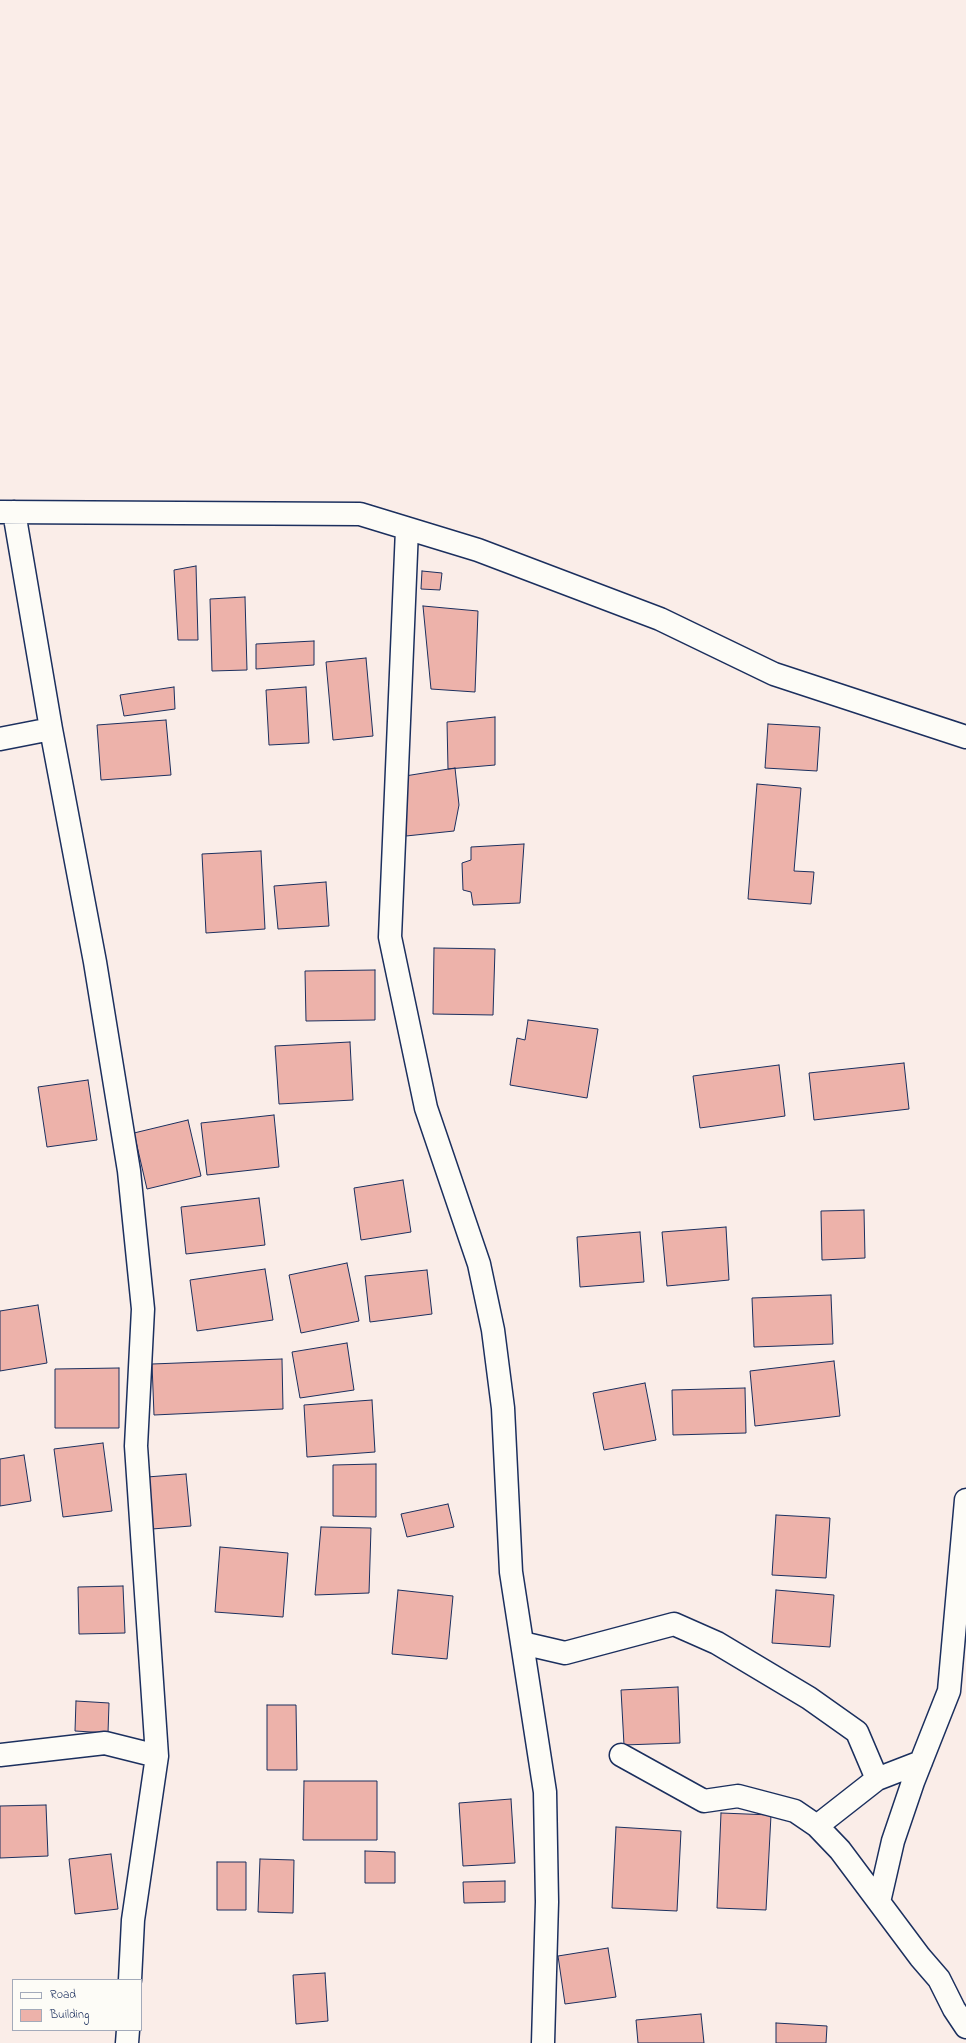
<!DOCTYPE html>
<style>
body{margin:0}
#map{position:relative;width:966px;height:2043px;overflow:hidden;background:#faede8;font-family:"Indie Flower",sans-serif}
canvas{display:block}
.legend{position:absolute;left:12px;top:1979px;width:130px;height:52px;box-sizing:border-box;background:#fdfcf7;border:1px solid #a3aaba;margin:0;padding:5px 7px;list-style:none;font-size:12px;color:#1b2f5e}
.legend li{display:flex;align-items:center;gap:8px;height:20px}
.legend b{width:20px;border:1px solid #a3aaba}
</style>
<div id="map">
<canvas width="966" height="2043"></canvas>
<ul class="legend">
<li><b style="height:5px;background:#fdfcf7"></b>Road</li>
<li><b style="height:11px;background:#edb2aa"></b>Building</li>
</ul>
</div>
<script>
const context = document.querySelector('canvas').getContext('2d');
context.lineJoin = 'round';
function fill(path, color) {
  context.fillStyle = color;
  context.fill(path, 'evenodd');
}
function shape(rows) {
  const path = new Path2D();
  for (const r of rows) {
    path.moveTo(r[0], r[1]);
    for (let i = 2; i < r.length; i += 2) path.lineTo(r[i], r[i + 1]);
  }
  return path;
}
function stroke(path, color, width, dash) {
  context.strokeStyle = color;
  context.lineWidth = width;
  context.lineCap = dash ? 'butt' : 'round';
  context.setLineDash(dash || []);
  context.stroke(path);
}
const building = shape([
 [196,566,198,640,178,640,174,570,196,566],
 [422,571,442,573,440,590,421,589,422,571],
 [245,597,247,670,212,671,210,599,245,597],
 [423,606,478,611,475,692,431,689,423,606],
 [314,641,314,665,256,669,256,644,314,641],
 [366,658,373,736,333,740,326,662,366,658],
 [174,687,175,709,124,716,120,695,174,687],
 [306,687,309,743,269,745,266,690,306,687],
 [495,717,495,765,448,769,447,722,495,717],
 [166,720,171,775,101,780,97,725,166,720],
 [768,724,820,727,817,771,765,768,768,724],
 [455,768,459,805,454,831,406,836,405,776,455,768],
 [757,784,801,788,794,871,814,872,811,904,748,899,757,784],
 [524,844,520,903,473,905,471,892,463,890,462,863,471,860,471,847,524,844],
 [261,851,265,929,206,933,202,854,261,851],
 [326,882,329,926,278,929,274,886,326,882],
 [434,948,495,949,493,1015,433,1014,434,948],
 [375,970,375,1020,306,1021,305,971,375,970],
 [528,1020,598,1029,587,1098,510,1085,517,1038,525,1040,528,1020],
 [350,1042,353,1100,279,1104,275,1046,350,1042],
 [904,1063,909,1109,814,1120,809,1073,904,1063],
 [779,1065,785,1116,700,1128,693,1076,779,1065],
 [88,1080,97,1140,47,1147,38,1087,88,1080],
 [274,1115,279,1167,207,1175,201,1123,274,1115],
 [188,1120,201,1176,147,1189,134,1133,188,1120],
 [403,1180,411,1232,361,1240,354,1188,403,1180],
 [259,1198,265,1245,186,1254,181,1207,259,1198],
 [864,1210,865,1258,822,1260,821,1211,864,1210],
 [726,1227,729,1280,667,1286,662,1232,726,1227],
 [640,1232,644,1282,580,1287,577,1237,640,1232],
 [347,1263,359,1321,301,1333,289,1275,347,1263],
 [265,1269,273,1320,197,1331,190,1280,265,1269],
 [427,1270,432,1314,370,1322,365,1276,427,1270],
 [831,1295,833,1344,754,1347,752,1298,831,1295],
 [38,1305,47,1363,0,1371,0,1311,38,1305],
 [347,1343,354,1390,300,1398,292,1352,347,1343],
 [282,1359,283,1409,154,1415,152,1364,282,1359],
 [834,1361,840,1416,755,1426,750,1371,834,1361],
 [119,1368,119,1428,55,1428,55,1369,119,1368],
 [645,1383,656,1440,604,1450,593,1393,645,1383],
 [745,1388,746,1433,673,1435,672,1390,745,1388],
 [372,1400,375,1452,307,1457,304,1405,372,1400],
 [103,1443,112,1511,63,1517,54,1449,103,1443],
 [24,1455,31,1501,0,1506,0,1459,24,1455],
 [376,1464,376,1517,333,1516,333,1465,376,1464],
 [186,1474,191,1526,152,1529,147,1477,186,1474],
 [448,1504,454,1527,407,1537,401,1514,448,1504],
 [776,1515,830,1518,826,1578,772,1575,776,1515],
 [321,1527,371,1528,369,1593,315,1595,321,1527],
 [220,1547,288,1553,283,1617,215,1612,220,1547],
 [123,1586,125,1633,79,1634,78,1587,123,1586],
 [398,1590,453,1596,447,1659,392,1654,398,1590],
 [776,1590,834,1595,830,1647,772,1643,776,1590],
 [678,1687,680,1743,624,1745,621,1690,678,1687],
 [76,1701,109,1703,108,1733,75,1731,76,1701],
 [267,1705,296,1705,297,1770,267,1770,267,1705],
 [304,1781,377,1781,377,1840,303,1840,304,1781],
 [511,1799,515,1863,463,1866,459,1803,511,1799],
 [46,1805,48,1856,0,1858,0,1806,46,1805],
 [721,1813,771,1815,766,1910,717,1908,721,1813],
 [616,1827,681,1831,677,1911,612,1908,616,1827],
 [365,1851,395,1852,395,1883,365,1883,365,1851],
 [111,1854,118,1909,75,1914,69,1859,111,1854],
 [260,1859,294,1860,293,1913,258,1912,260,1859],
 [217,1862,246,1862,246,1910,217,1910,217,1862],
 [505,1881,505,1902,464,1903,463,1882,505,1881],
 [608,1948,616,1997,565,2004,558,1956,608,1948],
 [325,1973,328,2021,296,2024,293,1975,325,1973],
 [701,2014,704,2043,638,2043,636,2020,701,2014],
 [776,2023,827,2026,826,2043,776,2043,776,2023]
]);
const street = shape([
 [0,512,360,514,478,550,660,619,774,674,966,737],
 [407,529,390,937,426,1108,479,1264,493,1330,503,1408,511,1572,545,1792,547,1902,543,2043],
 [51,729,95,962,129,1171,143,1309,136,1446,157,1756,133,1920,130,1980],
 [0,739,51,729,14,512],
 [522,1643,565,1653,674,1624,717,1643,809,1698,857,1732,877,1779,921,1762],
 [0,1755,105,1743,157,1756],
 [621,1755,704,1801,738,1796,795,1811,817,1826,840,1850,920,1957,939,1979,954,2009,966,2027],
 [817,1826,877,1779],
 [879,1902,893,1841,913,1782,949,1691,966,1500],
 [127,2043,128,2030]
]);
fill(building, '#edb2aa');
stroke(building, '#1b2f5e', 1);
stroke(street, '#1b2f5e', 25);
stroke(street, '#fdfcf7', 22);
</script>
